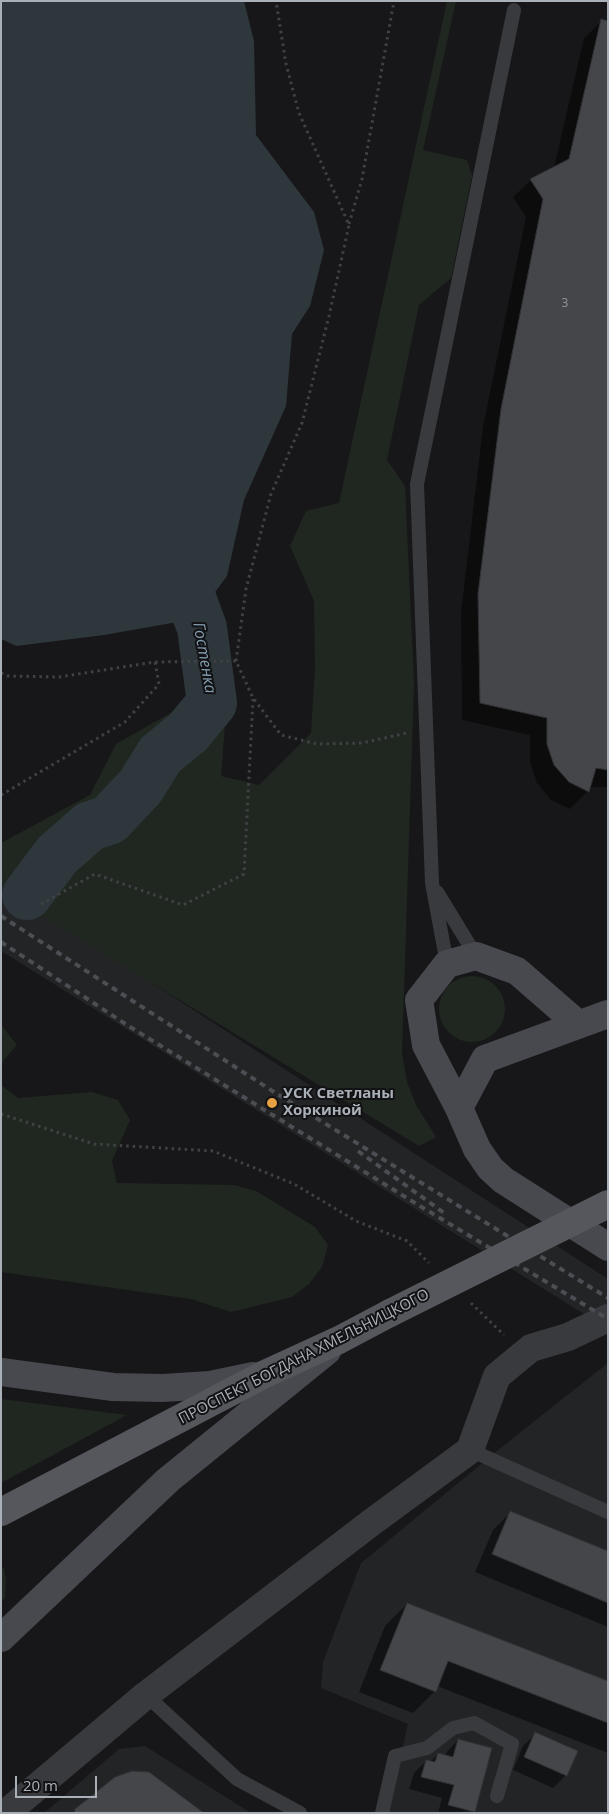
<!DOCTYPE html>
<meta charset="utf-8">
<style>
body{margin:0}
#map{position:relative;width:609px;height:1814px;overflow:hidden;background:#171719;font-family:"Open Sans",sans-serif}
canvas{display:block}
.frame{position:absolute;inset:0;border:2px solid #aab0b8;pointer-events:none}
.scale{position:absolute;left:15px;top:1776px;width:82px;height:22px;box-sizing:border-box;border:2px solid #aab0b8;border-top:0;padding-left:6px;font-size:15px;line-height:18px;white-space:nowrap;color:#aab0b8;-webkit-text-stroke:4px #121214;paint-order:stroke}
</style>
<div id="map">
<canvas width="609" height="1814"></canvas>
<div class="frame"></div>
<div class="scale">20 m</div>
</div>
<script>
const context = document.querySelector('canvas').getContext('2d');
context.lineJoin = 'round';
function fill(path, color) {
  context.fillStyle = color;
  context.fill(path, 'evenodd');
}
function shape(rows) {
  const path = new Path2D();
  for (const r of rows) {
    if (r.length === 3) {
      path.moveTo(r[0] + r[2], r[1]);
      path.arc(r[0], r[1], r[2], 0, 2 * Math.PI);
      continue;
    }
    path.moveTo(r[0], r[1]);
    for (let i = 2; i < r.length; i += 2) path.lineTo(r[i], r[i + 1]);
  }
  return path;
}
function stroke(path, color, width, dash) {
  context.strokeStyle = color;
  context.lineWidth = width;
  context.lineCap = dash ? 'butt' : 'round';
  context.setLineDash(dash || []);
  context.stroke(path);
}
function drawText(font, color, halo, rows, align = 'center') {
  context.font = font + ' "Open Sans",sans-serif';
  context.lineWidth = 4;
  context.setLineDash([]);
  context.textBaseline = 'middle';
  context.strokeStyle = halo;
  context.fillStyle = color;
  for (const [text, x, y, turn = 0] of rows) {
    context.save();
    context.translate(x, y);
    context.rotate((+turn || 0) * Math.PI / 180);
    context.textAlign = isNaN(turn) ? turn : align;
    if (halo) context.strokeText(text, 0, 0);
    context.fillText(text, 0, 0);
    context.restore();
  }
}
const built = shape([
 [1,885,608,1279,608,1329,1,951],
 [608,1363,608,1813,388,1813,408,1724,321,1688,323,1662,361,1563,508,1442],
 [145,1746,251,1813,44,1813,119,1749]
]);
const green = shape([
 [447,1,456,1,423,150,467,160,472,176,451,278,419,305,387,460,405,486,414,684,402,1053,407,1082,416,1105,436,1137,419,1146,1,891,1,843,90,795,116,744,181,707,226,712,221,776,259,785,311,733,315,668,314,601,290,546,306,511,339,503],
 [472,1009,33],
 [1,1025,17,1045,3,1061,1,1071],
 [1,1085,18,1098,92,1092,118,1100,130,1120,112,1161,117,1183,234,1185,256,1191,315,1227,328,1245,322,1267,309,1284,292,1297,231,1312,191,1299,1,1272],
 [1,1399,127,1415,1,1483],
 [1,1566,4,1568,6,1580,5,1598,1,1602]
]);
const water = shape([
 [1,1,244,1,254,41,256,135,314,212,324,250,310,306,292,334,286,406,244,500,227,576,201,611,172,623,104,635,16,646,1,639]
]);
const shadow = shape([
 [602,21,608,22,608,787,589,787,588,791,570,809,551,800,537,783,530,762,530,735,462,720,461,613,483,427,526,217,513,197,531,180,554,168,584,38],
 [511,1512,608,1553,608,1627,475,1572,493,1530],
 [407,1604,608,1683,608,1753,437,1686,434,1692,413,1713,359,1692,385,1626],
 [536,1734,576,1752,566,1775,553,1788,513,1770,523,1746],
 [458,1740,474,1811,438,1813,442,1798,409,1789,414,1773,426,1761,430,1762,438,1754,445,1756,446,1753]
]);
const river = shape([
 [27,895,57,855,90,826,109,820,141,786,160,755,188,732,212,703,202,628,181,571,166,553]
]);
const building = shape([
 [601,19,608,21,608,770,596,768,589,792,569,782,554,765,547,744,547,718,480,703,478,594,501,409,543,199,530,179,569,159,601,19],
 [510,1511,608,1551,608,1603,492,1554,510,1511],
 [407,1603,608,1681,608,1723,448,1661,436,1692,380,1670,407,1603],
 [535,1732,578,1751,567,1776,524,1757,535,1732],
 [458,1739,492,1748,475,1812,448,1805,454,1785,421,1777,426,1760,435,1762,438,1753,453,1757,458,1739],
 [132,1771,149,1772,204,1813,74,1813,75,1809,115,1777,132,1771]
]);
const path = shape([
 [349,224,362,179,394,1],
 [236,661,246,589,271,494,302,423,329,316,349,225,299,113,286,64,276,1],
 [1,673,8,676,59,677,155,662,236,661,253,698,281,735,317,744,362,743,407,733],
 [1,795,125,722,159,684,155,662],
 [41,904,95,874,183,905,244,874,253,699],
 [1,1114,94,1144,213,1151,294,1184,356,1221,407,1241,429,1263],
 [471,1303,504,1335]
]);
const lane = shape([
 [437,892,476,956],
 [447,964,432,883,417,484,514,10],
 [470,1450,608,1512],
 [146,1695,237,1779,300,1813],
 [382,1813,395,1756,427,1748,453,1728,474,1723,512,1744,497,1796]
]);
const street = shape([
 [6,1813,146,1695,372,1522,470,1450,497,1376,531,1348,568,1337,608,1318]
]);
const secondary = shape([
 [608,1014,485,1059,459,1108,477,1149,490,1168,503,1180,608,1247],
 [459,1108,426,1045,419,1000,447,964,476,956,517,971,578,1024],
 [1,1372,113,1387,163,1388,210,1385,253,1376],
 [1,1638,168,1480,327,1351]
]);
const primary = shape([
 [1,1512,265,1374,339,1340,390,1313]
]);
const rail = shape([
 [1,916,274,1092,608,1298],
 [1,942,127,1025,415,1203,608,1319],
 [358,1151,447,1215]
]);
const primaryBridge = shape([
 [390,1313,608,1204]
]);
const markers = [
 [272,1103,6,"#e6a242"]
];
const numberNames = [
 ["3",565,304]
];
const poiNames = [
 ["УСК Светланы",283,1094],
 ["Хоркиной",283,1111]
];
const streetNames = [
 ["ПРОСПЕКТ БОГДАНА ХМЕЛЬНИЦКОГО",304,1357,-27]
];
const waterNames = [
 ["Гостенка",204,658,80]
];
fill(built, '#232426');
fill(green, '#202720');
fill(water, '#2e373c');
fill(shadow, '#0007');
stroke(river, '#2e373c', 50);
fill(building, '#444649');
stroke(building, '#313235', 1);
stroke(path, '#3f4145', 3, [2.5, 4]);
stroke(lane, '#393a3e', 14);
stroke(street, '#393a3e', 28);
stroke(secondary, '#47494e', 28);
stroke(primary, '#55575d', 28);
stroke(rail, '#4c4e53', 4, [6, 5]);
stroke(primaryBridge, '#55575d', 28);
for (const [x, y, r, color] of markers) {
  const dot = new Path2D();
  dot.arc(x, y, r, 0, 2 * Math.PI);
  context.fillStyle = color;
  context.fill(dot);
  stroke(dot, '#121214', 2);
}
drawText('12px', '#90969c', null, numberNames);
drawText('bold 15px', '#aab0b8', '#121214', poiNames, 'left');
drawText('15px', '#aab0b8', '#121214', streetNames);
drawText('italic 16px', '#849fb1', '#121214', waterNames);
</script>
